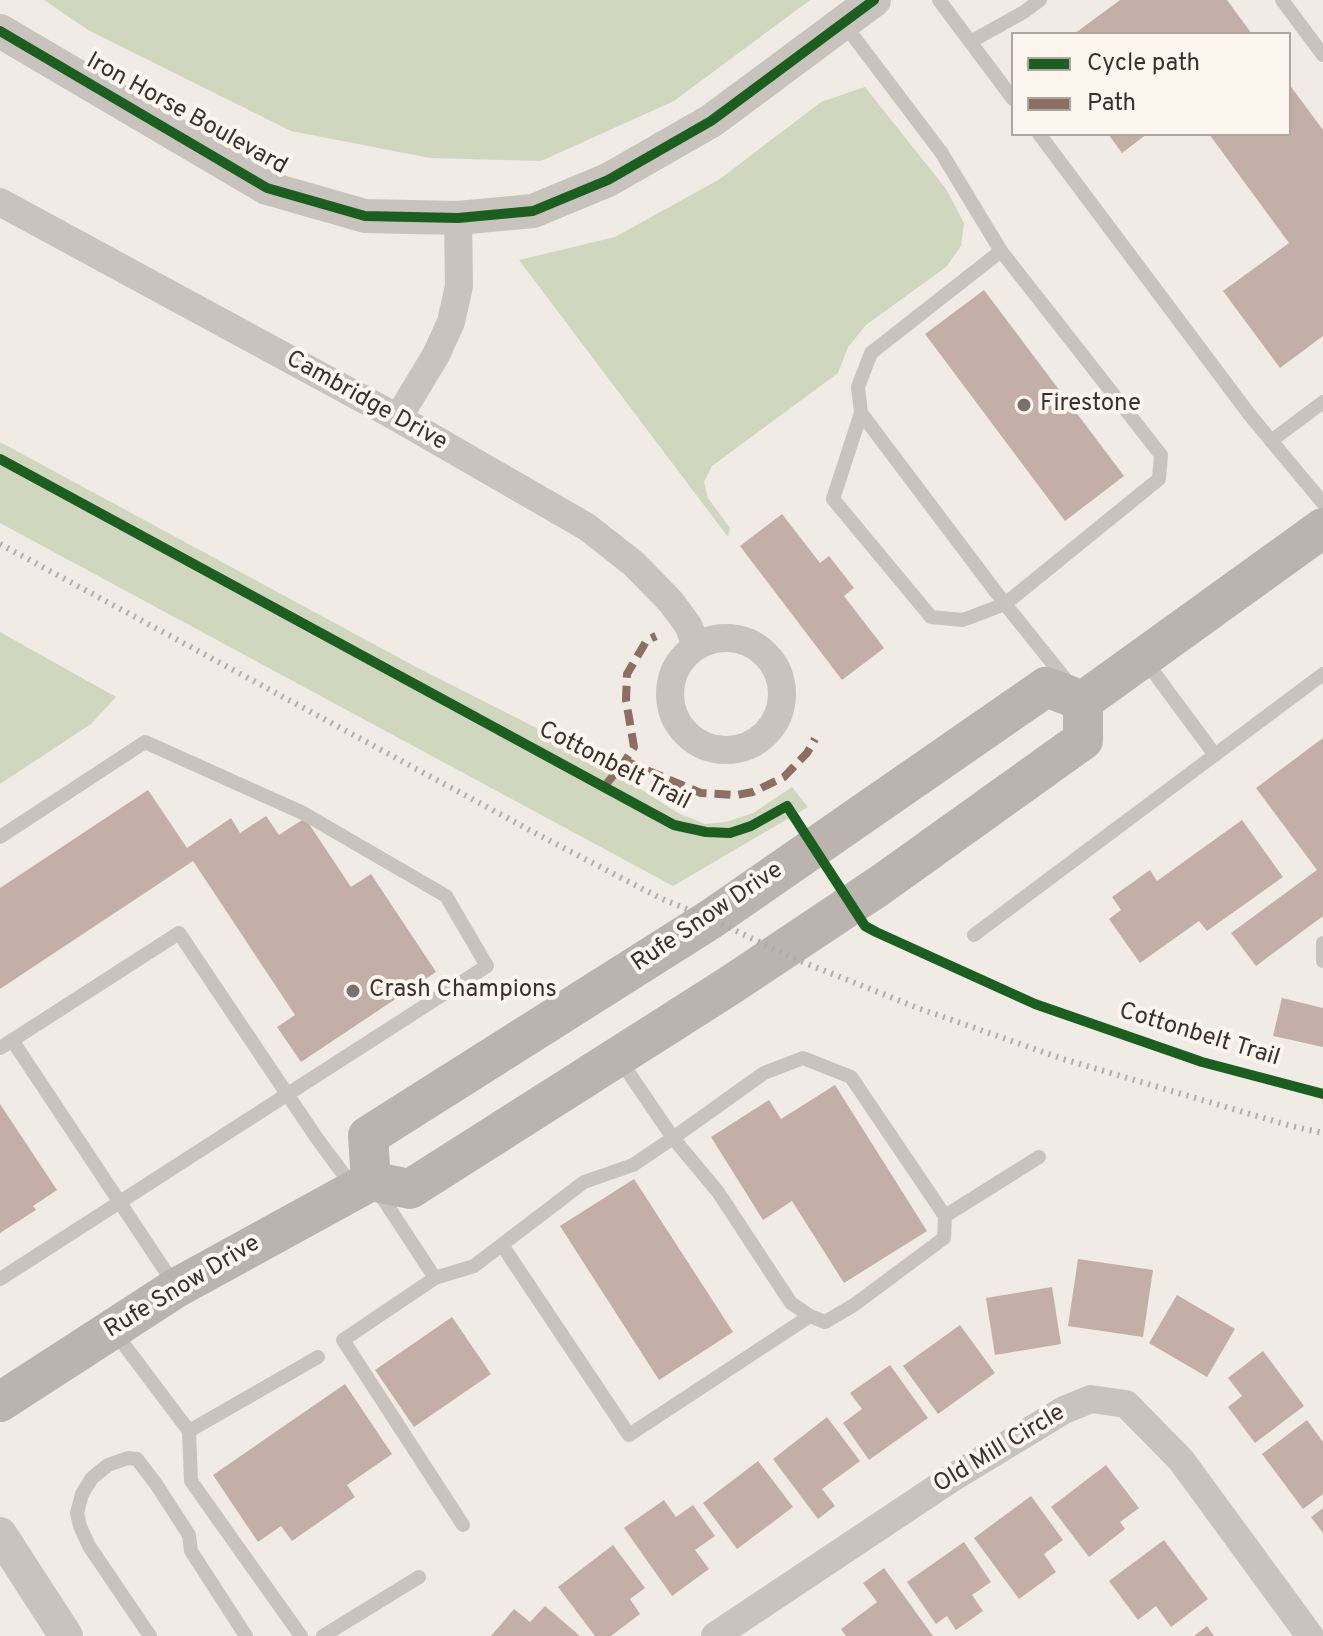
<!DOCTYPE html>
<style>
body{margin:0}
#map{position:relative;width:1323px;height:1636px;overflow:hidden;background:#f0ebe5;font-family:Overpass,sans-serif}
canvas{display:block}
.legend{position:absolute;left:1011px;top:32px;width:280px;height:104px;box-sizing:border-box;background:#fbf5ee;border:2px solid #aea6a0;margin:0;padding:10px 14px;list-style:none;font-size:24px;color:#3b302b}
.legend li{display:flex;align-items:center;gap:16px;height:40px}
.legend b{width:40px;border:2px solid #aea6a0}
</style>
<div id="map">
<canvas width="1323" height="1636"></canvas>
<ul class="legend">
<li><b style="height:10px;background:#1b5e20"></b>Cycle path</li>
<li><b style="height:10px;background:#8d6e63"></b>Path</li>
</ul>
</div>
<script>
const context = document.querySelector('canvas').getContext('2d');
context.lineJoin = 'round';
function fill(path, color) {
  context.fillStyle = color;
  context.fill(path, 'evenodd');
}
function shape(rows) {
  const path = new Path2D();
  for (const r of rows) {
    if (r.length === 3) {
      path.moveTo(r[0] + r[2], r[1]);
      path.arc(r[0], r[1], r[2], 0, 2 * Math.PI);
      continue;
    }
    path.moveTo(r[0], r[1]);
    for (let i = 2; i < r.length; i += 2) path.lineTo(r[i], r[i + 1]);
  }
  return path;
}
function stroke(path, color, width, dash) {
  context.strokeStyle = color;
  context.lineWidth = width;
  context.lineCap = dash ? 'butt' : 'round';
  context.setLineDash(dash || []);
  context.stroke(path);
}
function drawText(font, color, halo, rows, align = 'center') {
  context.font = font + ' Overpass,sans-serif';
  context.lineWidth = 8;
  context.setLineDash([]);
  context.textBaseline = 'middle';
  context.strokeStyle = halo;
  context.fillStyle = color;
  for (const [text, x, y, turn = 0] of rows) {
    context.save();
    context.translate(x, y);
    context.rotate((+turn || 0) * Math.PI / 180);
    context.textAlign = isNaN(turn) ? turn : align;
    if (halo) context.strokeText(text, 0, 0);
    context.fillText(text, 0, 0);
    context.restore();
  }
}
const green = shape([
 [44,0,810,0,674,101,541,161,430,158,291,131,88,30],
 [865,87,946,189,964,223,961,246,946,267,866,325,848,347,838,373,712,466,704,482,708,498,730,528,728,537,519,260,615,237,720,179,821,102],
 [0,442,416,667,578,749,678,813,705,824,726,822,753,813,792,787,808,807,673,886,0,523],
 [0,632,116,697,91,724,0,784]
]);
const building = shape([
 [1120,0,1227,0,1252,34,1074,34],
 [1289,84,1323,130,1323,336,1280,368,1223,291,1289,243,1209,134,1289,134],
 [1108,134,1147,134,1122,153],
 [984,290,1124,476,1065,521,925,334],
 [782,514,820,563,829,556,854,588,844,596,884,648,842,680,740,546],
 [1323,738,1323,916,1256,966,1231,933,1317,870,1256,788],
 [148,790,187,848,231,818,240,833,266,816,279,835,305,818,351,887,371,874,436,972,301,1062,277,1027,295,1015,193,861,0,989,0,888],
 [1242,820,1283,877,1207,931,1199,921,1140,963,1109,919,1121,910,1112,897,1150,870,1157,881],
 [1282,998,1323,1008,1323,1047,1273,1036],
 [835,1085,927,1231,844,1283,792,1201,763,1220,711,1137,769,1100,781,1119],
 [0,1104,57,1190,33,1206,36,1210,0,1233],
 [634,1179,733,1332,659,1380,560,1226],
 [1078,1259,1153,1270,1143,1337,1068,1326],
 [1052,1287,1061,1344,995,1355,986,1298],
 [1177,1295,1235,1329,1207,1377,1149,1343],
 [452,1317,491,1374,414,1427,375,1370],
 [960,1325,995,1373,938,1414,903,1366],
 [1263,1351,1304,1406,1255,1443,1228,1407,1242,1396,1228,1378],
 [890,1365,928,1418,869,1460,843,1423,862,1409,850,1393],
 [345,1384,392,1454,347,1485,355,1497,292,1541,281,1526,258,1542,213,1475],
 [827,1417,860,1461,822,1489,835,1506,818,1519,773,1459],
 [1307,1420,1323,1442,1323,1494,1303,1509,1262,1454],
 [758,1461,793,1507,737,1549,703,1503],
 [1106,1465,1139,1508,1120,1522,1125,1529,1089,1557,1051,1507],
 [1031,1496,1063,1540,1044,1554,1056,1572,1019,1599,974,1538],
 [664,1500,676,1517,693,1505,715,1536,695,1550,709,1569,672,1596,624,1528],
 [1323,1508,1323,1533,1311,1517],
 [1164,1540,1208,1599,1171,1627,1156,1606,1138,1620,1109,1581],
 [964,1542,991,1582,972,1595,983,1611,956,1630,947,1616,936,1624,907,1582],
 [613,1545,645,1588,630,1599,640,1614,611,1636,595,1636,558,1587],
 [884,1568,933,1636,846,1636,841,1629,877,1602,863,1583],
 [545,1606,580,1636,491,1636,514,1609,530,1622],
 [1207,1626,1214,1636,1194,1636]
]);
const service = shape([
 [939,0,1013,99],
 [1282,0,1323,55],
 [844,24,941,152,1001,251,871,353,858,387,861,413,1005,604,1070,685],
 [970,42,1024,12,1040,0],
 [1039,134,1249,414,1323,503],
 [861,413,833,499,931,617,963,620,1005,604,1159,479,1161,455,1001,251],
 [1271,441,1323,402],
 [1144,659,1215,755],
 [0,837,145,742,303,813,446,896,487,966,0,1279],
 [974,935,1323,674],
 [1323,943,1323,961],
 [12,1040,174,1284],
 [0,1048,179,933,316,1137,353,1187],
 [376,1188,435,1278,343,1340,463,1525],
 [945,1216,1039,1157],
 [502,1245,629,1435,810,1316],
 [435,1278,474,1266,584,1182,633,1165,673,1138,764,1073,803,1058,851,1077,945,1216,944,1238,854,1305,825,1322,810,1316,791,1303,718,1192,673,1138,620,1060],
 [113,1330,189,1431,191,1481,301,1636],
 [189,1431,318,1357],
 [150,1636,89,1546,80,1526,77,1513,82,1494,92,1478,108,1465,128,1458,137,1459,156,1484,189,1535,191,1551,246,1636],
 [323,1636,419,1577]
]);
const minor = shape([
 [0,202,398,418,587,527,634,564,671,602,688,625,696,645],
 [398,418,436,355,451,322,459,286,458,218],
 [726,694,56],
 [715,1636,952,1478,1064,1410,1091,1399,1126,1404,1181,1460,1310,1636]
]);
const tertiary = shape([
 [0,31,267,188,365,216,458,218,533,211,608,180,711,121,874,0],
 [0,1534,66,1636]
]);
const secondary = shape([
 [1083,701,1323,528],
 [371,1181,368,1136,711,919,1046,687,1083,701],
 [0,1402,176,1288,371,1181,410,1189,729,986,879,886,1083,740,1083,701]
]);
const rail = shape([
 [0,544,535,833,660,898,711,919,795,959,918,1008,1063,1059,1291,1126,1323,1133]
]);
const quiet = shape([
 [625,761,701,793,736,795,753,792,784,777,807,753,815,739],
 [604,787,625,761,634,747,626,700,627,674,647,640,656,636]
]);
const cycleway = shape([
 [0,31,267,188,365,216,458,218,533,211,608,180,711,121,874,0],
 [0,459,674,825,706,832,730,833,751,826,787,806,865,926,876,932,1035,1004,1202,1062,1323,1094]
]);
const markers = [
 [1024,405,8,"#7a716c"],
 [353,991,8,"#7a716c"]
];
const streetNames = [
 ["Iron Horse Boulevard",186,115,29],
 ["Cambridge Drive",366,402,29],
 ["Cottonbelt Trail",614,767,27],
 ["Rufe Snow Drive",708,918,-34],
 ["Cottonbelt Trail",1199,1036,17],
 ["Rufe Snow Drive",183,1288,-31],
 ["Old Mill Circle",1000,1450,-31]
];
const poiNames = [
 ["Firestone",1040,405],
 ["Crash Champions",369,991]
];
fill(green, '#d1d6bf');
fill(building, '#c3afa7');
stroke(service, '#c9c3be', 14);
stroke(minor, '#c9c3be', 28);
stroke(tertiary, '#c9c3be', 34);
stroke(secondary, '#bab3ae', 40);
stroke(rail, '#b1aca8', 6, [2, 6]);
stroke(quiet, '#8d6e63', 8, [16, 8]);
stroke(cycleway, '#1b5e20', 10);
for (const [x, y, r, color] of markers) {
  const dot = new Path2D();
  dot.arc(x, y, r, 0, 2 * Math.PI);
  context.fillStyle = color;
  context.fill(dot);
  stroke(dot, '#fbf5ee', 3);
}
drawText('24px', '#3b302b', '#fbf5ee', streetNames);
drawText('24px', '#3b302b', '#fbf5ee', poiNames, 'left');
</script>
